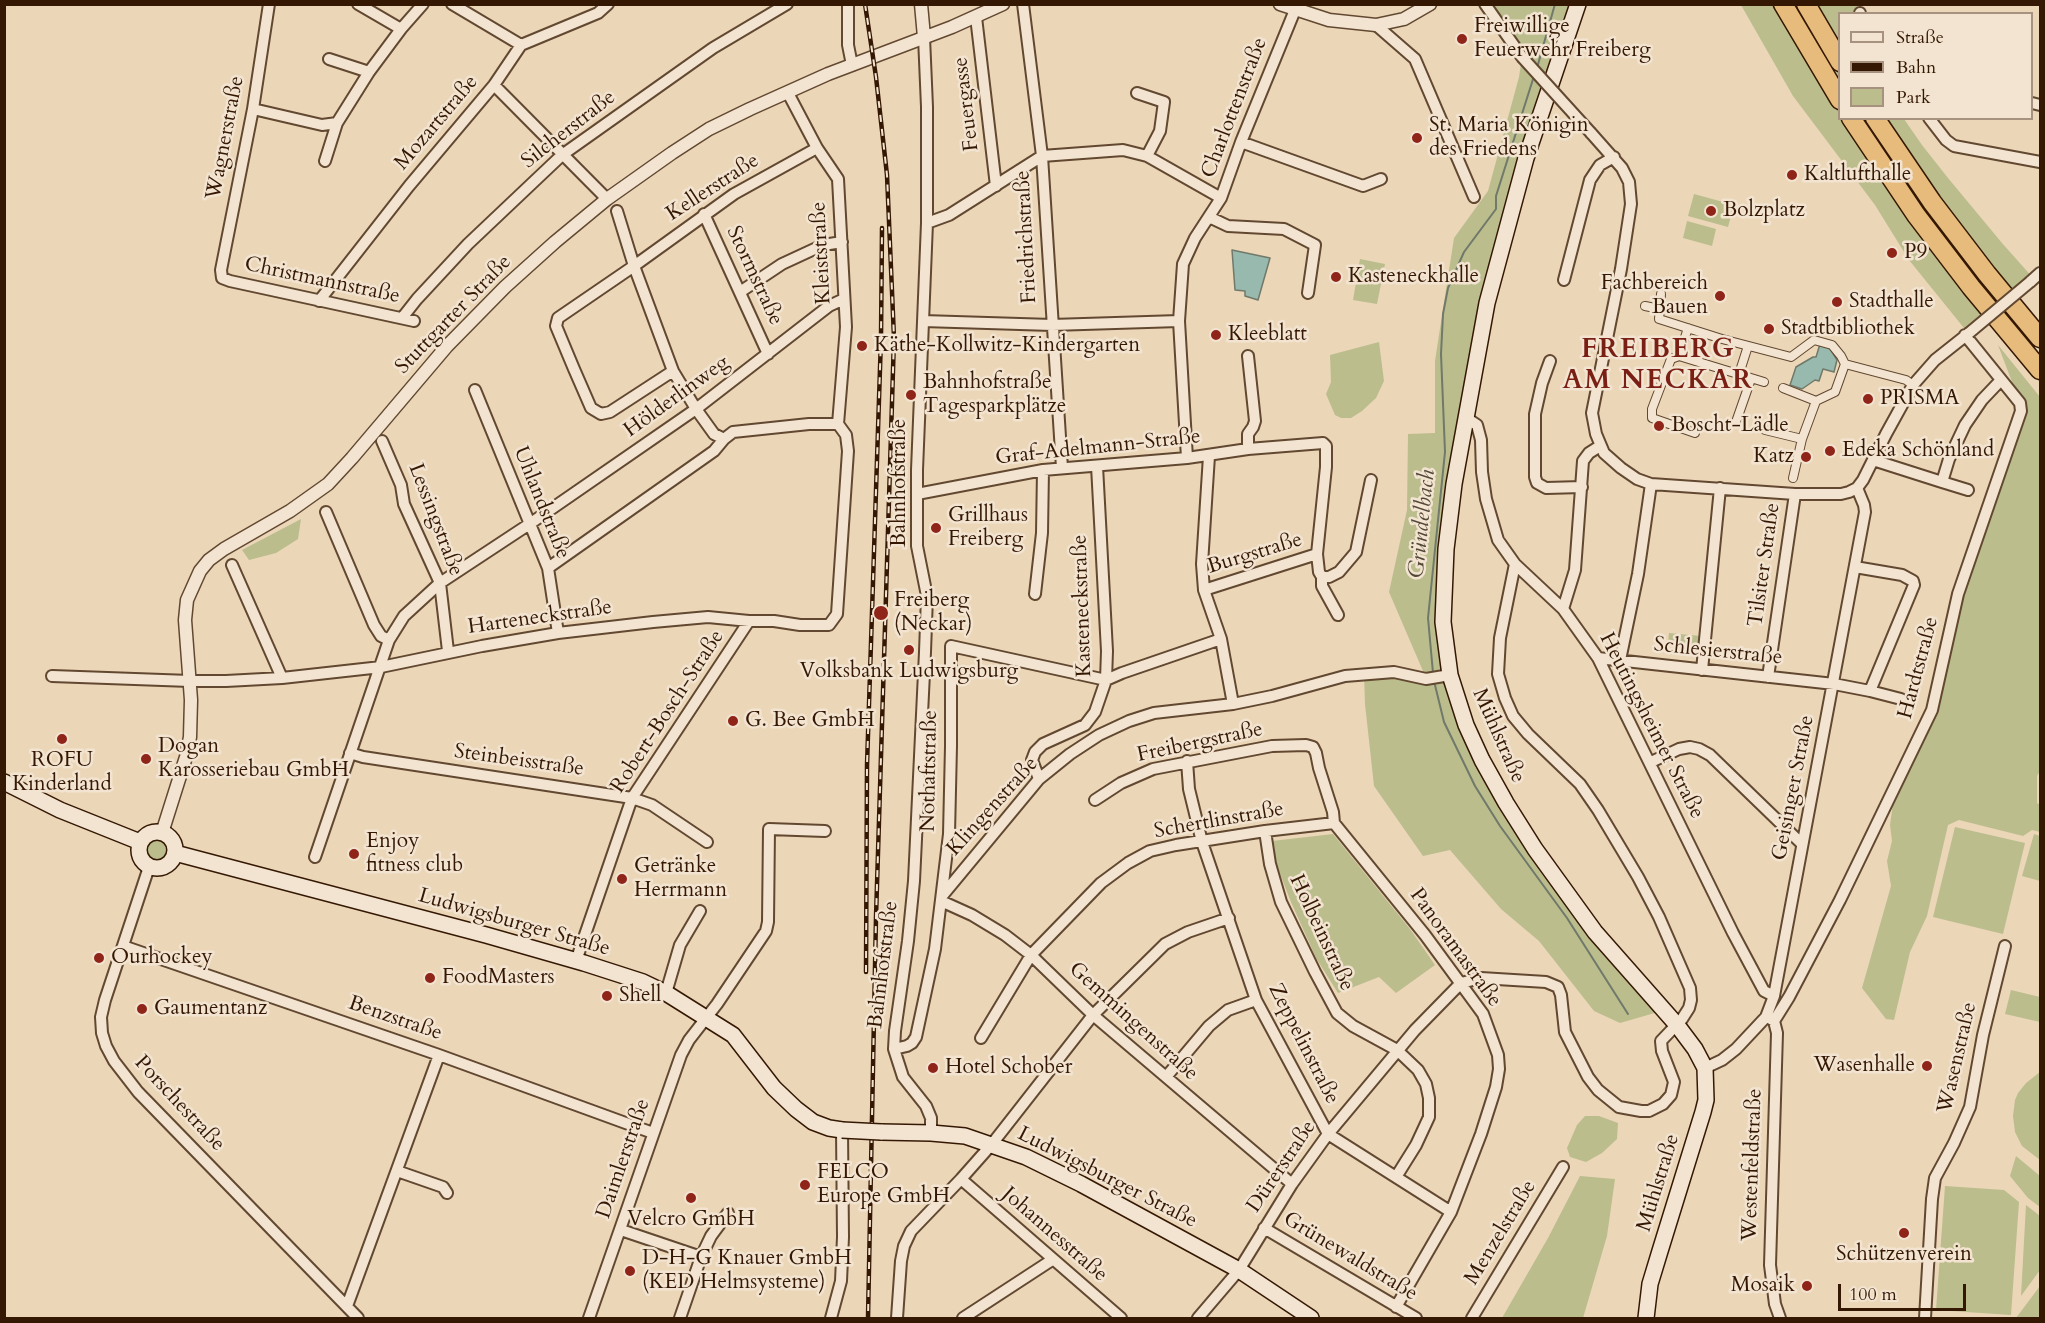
<!DOCTYPE html>
<meta charset="utf-8">
<style>
body{margin:0}
#map{position:relative;width:2045px;height:1323px;overflow:hidden;background:#ebd6b8;font-family:Cardo,serif}
canvas{display:block}
.frame{position:absolute;inset:0;border:6px solid #351803;pointer-events:none}
.legend{position:absolute;left:1838px;top:12px;width:195px;height:108px;box-sizing:border-box;background:#f2e4d1;border:2px solid #a6927f;margin:0;padding:8px 10px;list-style:none;font-size:18px;color:#351803}
.legend li{display:flex;align-items:center;gap:12px;height:30px}
.legend b{width:30px;border:2px solid #a6927f}
.scale{position:absolute;left:1838px;top:1284px;width:128px;height:27px;box-sizing:border-box;border:3px solid #351803;border-top:0;padding-left:8px;font-size:18px;line-height:21px;white-space:nowrap;color:#351803;-webkit-text-stroke:4px #f2e4d1;paint-order:stroke}
</style>
<div id="map">
<canvas width="2045" height="1323"></canvas>
<div class="frame"></div>
<ul class="legend">
<li><b style="height:8px;background:#f2e4d1"></b>Straße</li>
<li><b style="height:8px;background:#351803"></b>Bahn</li>
<li><b style="height:16px;background:#bbbd8d"></b>Park</li>
</ul>
<div class="scale">100 m</div>
</div>
<script>
const context = document.querySelector('canvas').getContext('2d');
context.lineJoin = 'round';
function fill(path, color) {
  context.fillStyle = color;
  context.fill(path, 'evenodd');
}
function shape(rows) {
  const path = new Path2D();
  for (const r of rows) {
    if (r.length === 3) {
      path.moveTo(r[0] + r[2], r[1]);
      path.arc(r[0], r[1], r[2], 0, 2 * Math.PI);
      continue;
    }
    path.moveTo(r[0], r[1]);
    for (let i = 2; i < r.length; i += 2) path.lineTo(r[i], r[i + 1]);
  }
  return path;
}
function stroke(path, color, width, dash) {
  context.strokeStyle = color;
  context.lineWidth = width;
  context.lineCap = dash ? 'butt' : 'round';
  context.setLineDash(dash || []);
  context.stroke(path);
}
function drawText(font, color, halo, rows, align = 'center') {
  context.font = font + ' Cardo,serif';
  context.lineWidth = 5;
  context.setLineDash([]);
  context.textBaseline = 'middle';
  context.strokeStyle = halo;
  context.fillStyle = color;
  for (const [text, x, y, turn = 0] of rows) {
    context.save();
    context.translate(x, y);
    context.rotate((+turn || 0) * Math.PI / 180);
    context.textAlign = isNaN(turn) ? turn : align;
    if (halo) context.strokeText(text, 0, 0);
    context.fillText(text, 0, 0);
    context.restore();
  }
}
const green = shape([
 [1485,5,1578,5,1549,63,1526,158,1454,484,1445,641,1482,760,1658,1012,1620,1023,1594,1011,1539,941,1501,909,1450,850,1423,856,1374,786,1365,704,1364,674,1426,678,1389,592,1407,510,1408,434,1435,433,1435,361,1454,238,1488,191,1519,77,1522,57],
 [1741,5,1857,5,1860,13,1840,14,1840,118,1904,119,1922,145,1948,178,2002,243,2034,279,1968,333,1909,260,1875,205,1793,96],
 [1694,194,1734,205,1728,227,1688,216],
 [1687,221,1716,229,1712,246,1683,238],
 [1360,259,1385,264,1377,304,1353,300],
 [1379,342,1384,381,1376,398,1362,411,1351,418,1341,418,1335,415,1326,394,1331,382,1330,355],
 [1998,345,2040,397,2040,771,2037,776,2037,803,2040,805,2040,832,2032,830,2023,836,1959,820,1948,825,1927,916,1910,952,1894,1020,1886,1019,1862,988,1891,886,1887,861,1892,841,1890,825,1896,782,1917,742,2020,403],
 [301,519,298,539,276,553,249,560,242,550],
 [1669,633,1701,636,1699,649,1668,645],
 [1955,827,2025,843,2003,934,1933,917],
 [1333,834,1410,929,1435,965,1396,993,1379,977,1338,993,1316,958,1291,902,1277,866,1272,841],
 [2034,834,2040,836,2040,881,2022,876],
 [156,850,14],
 [2011,990,2040,997,2040,1022,2005,1014],
 [2040,1072,2040,1160,2022,1146,2015,1132,2013,1116,2015,1100,2018,1093,2026,1083],
 [1585,1116,1599,1116,1618,1123,1617,1139,1602,1153,1586,1162,1570,1157,1567,1148,1577,1125],
 [2016,1156,2040,1176,2040,1207,2028,1198,2010,1176],
 [1580,1176,1615,1179,1607,1236,1583,1318,1502,1318,1548,1238],
 [1945,1186,2004,1190,2019,1202,2011,1315,1936,1310],
 [2026,1205,2040,1216,2040,1270,2021,1296],
 [2040,1286,2040,1318,2016,1318]
]);
const water = shape([
 [1232,250,1270,258,1258,300,1245,296,1245,291,1235,290,1232,250],
 [1820,344,1829,347,1837,360,1834,372,1823,369,1819,381,1815,380,1802,389,1790,385,1796,367,1813,357,1816,357,1820,344]
]);
const stream = shape([
 [1537,68,1555,4],
 [1433,673,1428,618,1445,452,1441,354,1443,314,1448,288,1464,252,1496,209,1496,196,1534,76],
 [1434,681,1444,722,1475,786,1500,826,1567,918,1628,1014]
]);
const pedestrian = shape([
 [1661,294,1659,319,1722,339,1791,357,1814,340,1832,345,1841,356,1845,364,1835,392,1816,401,1783,388],
 [1645,306,1660,309],
 [1688,328,1679,356,1671,359,1652,409,1652,418,1695,433],
 [1679,356,1764,382],
 [1845,364,1906,380,1913,385],
 [1739,374,1748,346],
 [1736,422,1751,379],
 [1765,430,1802,439],
 [1793,478,1802,439,1816,401]
]);
const minor = shape([
 [269,4,253,109,221,270,222,278,230,281,414,321],
 [358,4,401,29],
 [452,4,521,45],
 [848,4,848,45,852,65],
 [1023,4,1042,156,1062,468],
 [1485,4,1522,57],
 [1860,13,1860,14],
 [976,17,996,186],
 [1376,25,1415,59,1474,197],
 [924,37,927,107,927,223,917,470,917,546,927,596,925,652,914,881,908,941,895,1031,894,1049,903,1077,926,1106,931,1118,931,1133],
 [329,59,369,72],
 [494,85,607,199],
 [788,93,817,148,838,179,846,327,838,424],
 [1137,93,1164,102,1160,131,1147,156],
 [2032,103,2040,105],
 [253,109,322,125,337,123],
 [1929,118,1946,140,1954,146,2040,162],
 [1591,133,1622,168,1629,182,1631,204,1621,269,1592,413,1596,434,1604,453,1621,468,1637,479,1651,484,1795,494,1841,494,1849,492,1857,488,1863,480,1886,434,1913,385,1935,360,1969,333],
 [1241,142,1363,186,1381,179],
 [325,161,337,123,369,72,401,29,423,4],
 [617,211,634,266,673,371,696,409,714,434,724,439],
 [704,214,768,354],
 [1209,217,1228,226,1284,229,1315,245,1308,293],
 [927,223,949,215,1042,156,1123,150,1147,156,1221,198],
 [1564,280,1590,180,1600,165,1614,157],
 [2030,282,2040,273],
 [740,292,782,264,823,245,842,242],
 [319,301,409,186,494,85,521,45,598,13,608,4],
 [402,318,417,299,468,244,562,155,713,48,787,4],
 [923,321,1052,325,1179,321],
 [1550,361,1542,383,1535,414,1535,477,1537,483,1546,488,1582,487],
 [673,371,610,412,601,414,591,408,574,369,556,326,558,318,634,266,734,194,817,148],
 [475,390,548,568,558,633],
 [1465,417,1477,425,1481,440,1482,472,1486,499,1498,540,1515,564,1563,609,1598,658,1733,933,1764,991,1774,996],
 [382,441,401,485,404,504,440,583,448,651],
 [1248,449,1248,434,1253,427,1255,421,1248,356],
 [1209,456,1202,564,1204,590,1221,639,1233,704],
 [1187,458,1179,321,1183,264,1195,238,1221,198,1241,142,1295,10],
 [1873,460,1942,482,1949,459,1965,425,1982,400,2001,380],
 [1942,482,1968,490],
 [917,494,1043,470,1187,458,1248,449,1323,443,1326,446,1326,467,1317,554,1319,572,1322,577,1322,586,1338,615],
 [326,512,374,625,381,636,389,640],
 [232,565,282,678],
 [548,568,714,451,724,439,733,432,809,424,838,424],
 [1322,577,1329,577,1339,572,1356,552,1371,480],
 [1204,590,1317,554],
 [1035,594,1042,533,1043,470],
 [1563,609,1575,570,1583,461,1589,453,1600,446],
 [1598,658,1834,684,1870,691,1914,585,1913,581,1902,575,1855,567],
 [1620,660,1638,574,1651,484],
 [1702,670,1720,488],
 [52,676,190,681,226,681,282,678,381,667,482,646,558,633,653,622,708,617,749,621,774,621,800,625,829,625,837,614,848,451,846,435,838,424],
 [1768,677,1795,494],
 [1870,691,1901,699],
 [350,753,363,757,632,798,652,805,707,842],
 [1187,761,1189,789,1202,842,1256,1000,1328,1134,1451,1212],
 [1651,762,1679,749,1690,747,1699,749,1710,755,1802,844],
 [1039,779,1032,760,1035,752,1043,744,1085,725,1095,712,1106,680,1107,651,1097,466],
 [1095,800,1121,783,1153,769,1272,746,1306,745,1313,747,1316,753,1319,768,1333,812,1334,823,1425,935,1483,1014,1498,1055,1499,1069,1496,1087,1481,1134,1451,1212,1396,1307],
 [1265,831,1270,864,1281,902,1315,972,1337,1013,1353,1026,1397,1050,1418,1070,1426,1084,1429,1098,1429,1117,1416,1145,1396,1177],
 [315,857,389,640,404,616,440,583,531,523,696,409,829,306,844,299],
 [149,867,105,1000,101,1017,102,1033,106,1046,114,1061,138,1092,358,1318],
 [942,896,1039,779,1070,754,1099,735,1129,721,1154,713,1233,704,1272,696,1345,676,1394,672,1426,679,1450,675],
 [941,901,972,915,1005,935,1031,955,1093,1015,1292,1184],
 [123,946,439,1055,653,1133],
 [576,961,632,798,749,621],
 [1461,983,1481,978,1546,982,1558,987,1561,995,1565,1032,1588,1077,1598,1090,1619,1107,1641,1111,1649,1111,1663,1104,1671,1095,1674,1082,1662,1051,1661,1041,1682,1019,1689,1008,1691,1000,1690,988,1659,917,1638,877,1598,810,1580,784,1528,734,1513,716,1505,698,1498,674,1500,638,1515,564],
 [666,993,680,945,700,911],
 [1769,1018,1774,1021,1777,1033,1770,1265,1775,1304,1780,1318],
 [1774,1021,1789,997,1840,900,1932,710,1958,594,2021,411,2020,403,1965,335],
 [981,1038,1031,955,1101,883,1128,863,1150,851,1176,845,1265,831,1334,823],
 [894,1049,907,1046,912,1043,916,1037,935,949,949,834,951,746,951,646,1106,680,1122,673,1221,639],
 [1705,1068,1722,1060,1736,1049,1766,1017,1774,996,1865,512,1864,505,1857,488],
 [1166,1077,1209,1026,1228,1010,1256,1000],
 [397,1171,443,1187,447,1193],
 [961,1179,1121,1318],
 [1264,1228,1416,1318],
 [621,1230,701,1257],
 [347,1306,439,1055],
 [589,1318,681,1055,689,1040,717,1004,766,931,768,922,769,829,825,831],
 [680,1318,701,1257,711,1236,728,1213],
 [831,1318,841,1281,843,1237,842,1130],
 [897,1318,901,1261,904,1246,911,1231,961,1179,992,1144,1093,1015,1165,944,1188,932,1229,918],
 [963,1318,1052,1260],
 [1198,1318,1239,1270,1292,1184,1328,1134,1415,1030,1461,983],
 [1472,1318,1563,1167],
 [1925,1318,1932,1199,1935,1178,1954,1143,1970,1107,1983,1035,2005,946]
]);
const tertiary = shape([
 [921,4,924,37],
 [1280,4,1329,20,1376,25,1404,19,1430,4],
 [162,833,186,757,190,737,191,700,185,620,187,600,200,571,209,560,224,549,290,511,328,484,352,458,447,346,505,287,555,242,607,199,672,153,709,129,750,109,828,74,952,27,1003,4]
]);
const secondary = shape([
 [1578,4,1526,158,1487,303,1454,484,1446,549,1443,622,1450,675,1466,725,1482,760,1506,803,1535,849,1595,932,1677,1025,1695,1049,1705,1068,1706,1100,1703,1112,1660,1251,1650,1284,1646,1318],
 [4,782,60,810,140,842],
 [157,850,18],
 [175,853,486,935,584,963,643,982,666,993,733,1035,774,1088,796,1109,813,1122,829,1128,842,1130],
 [881,1132,931,1133,965,1136,1026,1157,1081,1184,1239,1270,1311,1318]
]);
const motorway = shape([
 [1783,4,1840,100],
 [1806,4,1840,62],
 [1851,118,1916,215,1971,287,2040,370],
 [1875,118,1932,202,1987,274,2040,338]
]);
const rail = shape([
 [865,4,876,77,887,175,894,338,876,917,868,1318],
 [866,972,867,765,881,338,882,228]
]);
const minorBridge = shape([
 [1522,57,1591,133],
 [1969,333,2030,282]
]);
const secondaryBridge = shape([
 [842,1130,881,1132]
]);
const markers = [
 [1462,39,6,"#8f2418"],
 [1417,138,6,"#8f2418"],
 [1792,175,6,"#8f2418"],
 [1711,211,6,"#8f2418"],
 [1892,253,6,"#8f2418"],
 [1336,277,6,"#8f2418"],
 [1720,296,6,"#8f2418"],
 [1837,302,6,"#8f2418"],
 [1769,329,6,"#8f2418"],
 [1216,335,6,"#8f2418"],
 [862,346,6,"#8f2418"],
 [911,395,6,"#8f2418"],
 [1868,399,6,"#8f2418"],
 [1659,426,6,"#8f2418"],
 [1830,451,6,"#8f2418"],
 [1806,457,6,"#8f2418"],
 [936,528,6,"#8f2418"],
 [881,613,8,"#8f2418"],
 [909,650,6,"#8f2418"],
 [733,721,6,"#8f2418"],
 [62,739,6,"#8f2418"],
 [146,759,6,"#8f2418"],
 [354,854,6,"#8f2418"],
 [622,879,6,"#8f2418"],
 [99,958,6,"#8f2418"],
 [430,978,6,"#8f2418"],
 [607,996,6,"#8f2418"],
 [142,1009,6,"#8f2418"],
 [1927,1066,6,"#8f2418"],
 [933,1068,6,"#8f2418"],
 [805,1185,6,"#8f2418"],
 [691,1198,6,"#8f2418"],
 [1904,1233,6,"#8f2418"],
 [630,1271,6,"#8f2418"],
 [1807,1286,6,"#8f2418"]
];
const poiNames = [
 ["Freiwillige",1474,27],
 ["Feuerwehr Freiberg",1474,51],
 ["St. Maria Königin",1429,126],
 ["des Friedens",1429,150],
 ["Kaltlufthalle",1804,175],
 ["Bolzplatz",1723,211],
 ["P9",1904,253],
 ["Kasteneckhalle",1348,277],
 ["Fachbereich",1708,284,"right"],
 ["Bauen",1708,308,"right"],
 ["Stadthalle",1849,302],
 ["Stadtbibliothek",1781,329],
 ["Kleeblatt",1228,335],
 ["Käthe-Kollwitz-Kindergarten",874,346],
 ["Bahnhofstraße",923,383],
 ["Tagesparkplätze",923,407],
 ["PRISMA",1880,399],
 ["Boscht-Lädle",1671,426],
 ["Edeka Schönland",1842,451],
 ["Katz",1794,457,"right"],
 ["Grillhaus",948,516],
 ["Freiberg",948,540],
 ["Freiberg",894,601],
 ["(Neckar)",894,625],
 ["Volksbank Ludwigsburg",909,672,"center"],
 ["G. Bee GmbH",745,721],
 ["Dogan",158,747],
 ["Karosseriebau GmbH",158,771],
 ["ROFU",62,761,"center"],
 ["Kinderland",62,785,"center"],
 ["Enjoy",366,842],
 ["fitness club",366,866],
 ["Getränke",634,867],
 ["Herrmann",634,891],
 ["Ourhockey",111,958],
 ["FoodMasters",442,978],
 ["Shell",619,996],
 ["Gaumentanz",154,1009],
 ["Wasenhalle",1915,1066,"right"],
 ["Hotel Schober",945,1068],
 ["FELCO",817,1173],
 ["Europe GmbH",817,1197],
 ["Velcro GmbH",691,1220,"center"],
 ["Schützenverein",1904,1255,"center"],
 ["D-H-G Knauer GmbH",642,1259],
 ["(KED Helmsysteme)",642,1283],
 ["Mosaik",1795,1286,"right"]
];
const streetNames = [
 ["Feuergasse",967,104,-97],
 ["Charlottenstraße",1235,108,-69],
 ["Mozartstraße",437,123,-50],
 ["Silcherstraße",569,130,-38],
 ["Wagnerstraße",226,138,-79],
 ["Kellerstraße",713,188,-33],
 ["Friedrichstraße",1027,237,-93],
 ["Kleiststraße",822,253,-93],
 ["Stormstraße",754,276,65],
 ["Christmannstraße",322,281,12],
 ["Stuttgarter Straße",454,315,-46],
 ["Hölderlinweg",677,397,-36],
 ["Graf-Adelmann-Straße",1098,448,-6],
 ["Bahnhofstraße",900,483,-90],
 ["Uhlandstraße",541,503,68],
 ["Lessingstraße",435,520,69],
 ["Burgstraße",1255,554,-17],
 ["Tilsiter Straße",1765,565,-82],
 ["Kasteneckstraße",1083,606,-92],
 ["Harteneckstraße",540,618,-8],
 ["Schlesierstraße",1718,652,6],
 ["Hardtstraße",1919,668,-75],
 ["Robert-Bosch-Straße",668,712,-57],
 ["Heutingsheimer Straße",1651,726,63],
 ["Mühlstraße",1498,736,66],
 ["Freibergstraße",1200,743,-12],
 ["Steinbeisstraße",519,761,8],
 ["Nothaftstraße",930,771,-89],
 ["Geisinger Straße",1794,788,-79],
 ["Klingenstraße",993,807,-48],
 ["Schertlinstraße",1219,821,-10],
 ["Ludwigsburger Straße",514,923,16],
 ["Holbeinstraße",1321,933,65],
 ["Panoramastraße",1455,948,54],
 ["Bahnhofstraße",884,965,-83],
 ["Benzstraße",395,1019,19],
 ["Gemmingenstraße",1133,1022,42],
 ["Zeppelinstraße",1303,1044,63],
 ["Wasenstraße",1958,1058,-77],
 ["Porschestraße",179,1104,47],
 ["Daimlerstraße",624,1159,-71],
 ["Westenfeldstraße",1753,1165,-88],
 ["Dürerstraße",1282,1167,-56],
 ["Ludwigsburger Straße",1107,1178,27],
 ["Mühlstraße",1659,1183,-73],
 ["Menzelstraße",1501,1233,-59],
 ["Johannesstraße",1054,1235,41],
 ["Grünewaldstraße",1350,1257,31]
];
const waterNames = [
 ["Gründelbach",1423,524,-84]
];
const districtNames = [
 ["FREIBERG",1658,351],
 ["AM NECKAR",1658,382]
];
fill(green, '#bbbd8d');
fill(water, '#98b9ae');
stroke(water, '#70796a', 1.5);
stroke(stream, '#70796a', 2);
stroke(pedestrian, '#624830', 10);
stroke(minor, '#624830', 14);
stroke(tertiary, '#624830', 15);
stroke(secondary, '#351803', 18);
stroke(motorway, '#351803', 21);
stroke(pedestrian, '#f2e4d1', 8);
stroke(minor, '#f2e4d1', 10);
stroke(tertiary, '#f2e4d1', 12);
stroke(secondary, '#f2e4d1', 15);
stroke(motorway, '#e6bb7c', 18);
stroke(rail, '#351803', 4.5);
stroke(rail, '#f2e4d1', 2, [7]);
stroke(minorBridge, '#624830', 14, []);
stroke(secondaryBridge, '#351803', 18, []);
stroke(minorBridge, '#f2e4d1', 10);
stroke(secondaryBridge, '#f2e4d1', 15);
for (const [x, y, r, color] of markers) {
  const dot = new Path2D();
  dot.arc(x, y, r, 0, 2 * Math.PI);
  context.fillStyle = color;
  context.fill(dot);
  stroke(dot, '#f2e4d1', 2);
}
drawText('21px', '#351803', '#f2e4d1', poiNames, 'left');
drawText('21px', '#351803', '#f2e4d1', streetNames);
drawText('italic 22px', '#534836', '#f2e4d1', waterNames);
context.letterSpacing = '1.5px';
drawText('bold 27px', '#7a1f14', '#f2e4d1', districtNames);
context.letterSpacing = '0px';
</script>
